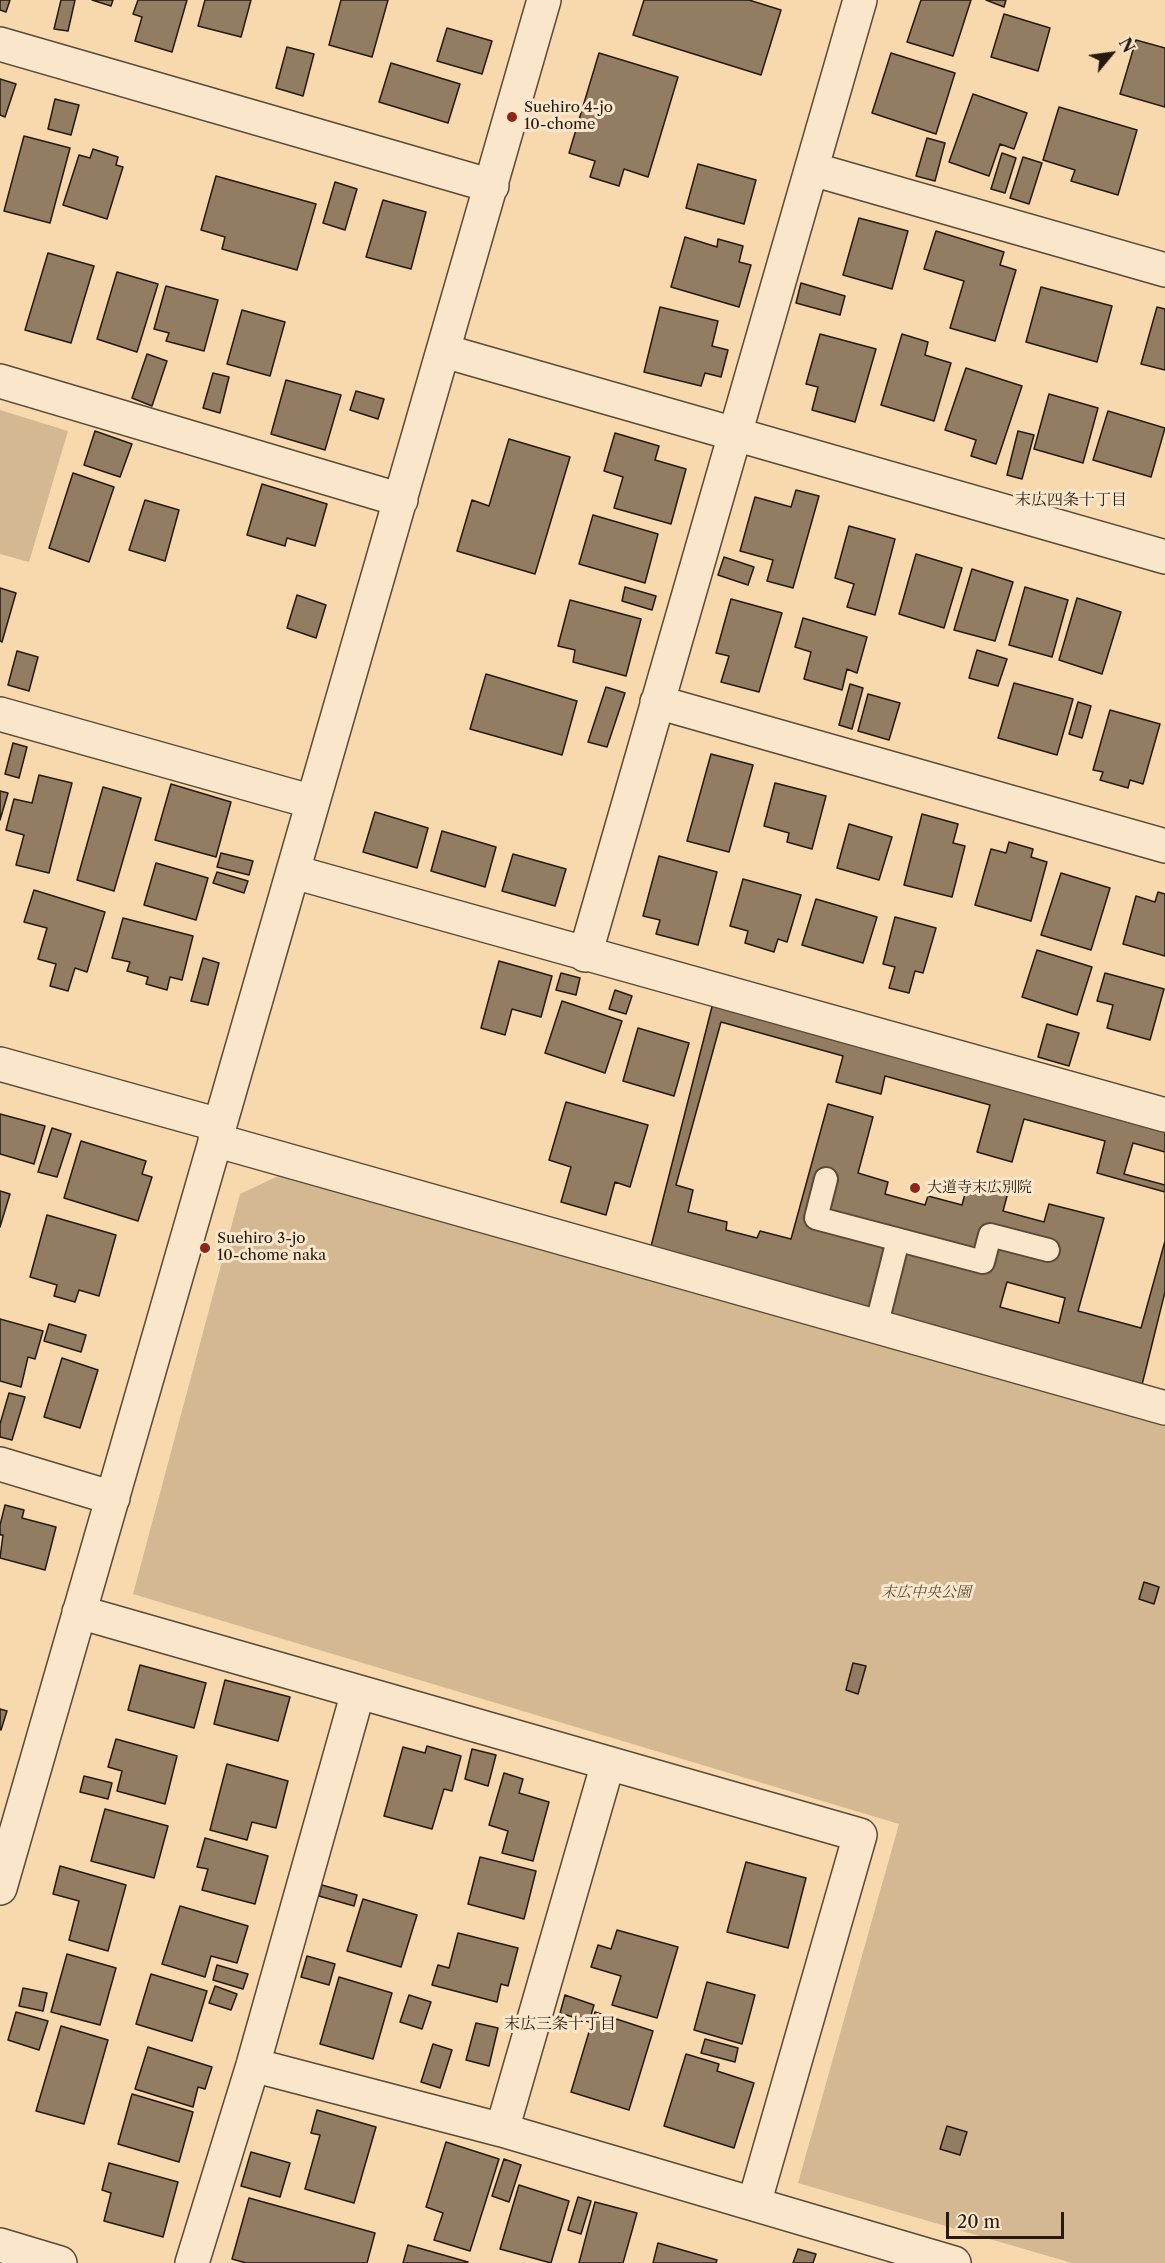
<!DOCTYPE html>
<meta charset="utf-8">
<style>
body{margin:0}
#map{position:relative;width:1165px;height:2263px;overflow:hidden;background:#f8d9ad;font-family:"Libre Caslon Text",serif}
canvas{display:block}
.north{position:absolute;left:1081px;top:24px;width:60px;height:60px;-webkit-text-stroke:4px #fae6ca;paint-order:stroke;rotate:61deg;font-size:16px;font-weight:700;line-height:24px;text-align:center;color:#251910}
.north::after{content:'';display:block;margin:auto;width:21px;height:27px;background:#251910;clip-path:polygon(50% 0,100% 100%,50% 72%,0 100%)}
.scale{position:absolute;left:946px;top:2212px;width:118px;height:27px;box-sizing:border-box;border:3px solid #251910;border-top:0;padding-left:8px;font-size:18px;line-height:21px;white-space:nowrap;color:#251910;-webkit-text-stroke:4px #fae6ca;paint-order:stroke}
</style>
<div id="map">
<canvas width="1165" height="2263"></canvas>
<div class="north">N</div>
<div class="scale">20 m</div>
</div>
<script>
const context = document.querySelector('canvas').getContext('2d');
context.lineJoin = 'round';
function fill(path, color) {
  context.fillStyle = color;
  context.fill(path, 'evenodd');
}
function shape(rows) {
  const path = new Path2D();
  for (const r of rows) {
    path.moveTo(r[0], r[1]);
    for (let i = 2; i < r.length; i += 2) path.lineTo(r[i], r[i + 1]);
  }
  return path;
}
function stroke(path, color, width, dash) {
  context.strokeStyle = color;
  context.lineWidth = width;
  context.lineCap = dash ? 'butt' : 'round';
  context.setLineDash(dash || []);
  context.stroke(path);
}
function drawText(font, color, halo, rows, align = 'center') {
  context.font = font + ' "Libre Caslon Text","Noto Serif JP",serif';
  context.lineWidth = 6;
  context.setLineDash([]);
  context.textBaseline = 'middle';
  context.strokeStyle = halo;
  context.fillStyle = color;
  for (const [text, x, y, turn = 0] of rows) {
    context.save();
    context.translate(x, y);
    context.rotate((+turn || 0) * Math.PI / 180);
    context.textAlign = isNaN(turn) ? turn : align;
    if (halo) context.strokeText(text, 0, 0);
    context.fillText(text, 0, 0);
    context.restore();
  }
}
const green = shape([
 [0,410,68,431,29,562,0,554],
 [293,1169,1165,1426,1165,2263,1072,2263,798,2183,899,1824,133,1594,240,1194]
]);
const building = shape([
 [0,0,10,0,6,12,0,10,0,0],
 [61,0,75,0,68,31,54,29,61,0],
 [92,0,113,0,111,6,92,0],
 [138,0,187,0,172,52,135,41,142,17,133,14,138,0],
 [205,0,251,0,241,37,198,26,205,0],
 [341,0,388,0,372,57,329,45,341,0],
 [644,0,749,0,781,10,761,75,633,35,644,0],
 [921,0,971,0,953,56,907,42,921,0],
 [986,0,1006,0,1004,7,986,0],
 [1004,14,1050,28,1038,71,991,57,1004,14],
 [447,28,492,41,482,74,437,61,447,28],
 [1136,40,1165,48,1165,107,1120,94,1136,40],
 [287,47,314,54,303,96,276,88,287,47],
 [599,53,678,77,648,177,624,169,619,186,590,177,595,161,569,153,599,53],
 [891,53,955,73,936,134,872,113,891,53],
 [391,63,460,84,448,123,379,102,391,63],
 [0,79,16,84,5,117,0,115,0,79],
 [973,94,1027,113,1014,149,1000,144,989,176,949,162,973,94],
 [55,99,79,105,71,135,48,129,55,99],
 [1059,107,1137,130,1118,195,1071,181,1075,170,1043,160,1059,107],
 [24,136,70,148,50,223,4,211,24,136],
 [927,138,945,143,935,181,916,176,927,138],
 [93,149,118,157,116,165,123,167,107,219,63,205,79,155,90,158,93,149],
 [1002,153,1016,158,1005,193,991,189,1002,153],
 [1023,157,1042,163,1029,204,1010,198,1023,157],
 [698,164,756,180,744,224,686,208,698,164],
 [216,176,316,204,297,270,222,249,225,237,201,230,216,176],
 [335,182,357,189,345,230,323,223,335,182],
 [383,200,426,212,411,269,366,257,383,200],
 [859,218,908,231,892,289,843,275,859,218],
 [936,231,1004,252,1000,265,1016,270,995,341,950,328,964,281,924,269,936,231],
 [685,237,717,247,718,239,743,246,739,262,751,265,739,307,671,287,685,237],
 [48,253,94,266,71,343,25,330,48,253],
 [117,272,158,284,137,352,97,339,117,272],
 [801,283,845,296,840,315,796,303,801,283],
 [166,286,218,300,204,351,166,341,169,333,154,329,166,286],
 [1041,287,1112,306,1097,362,1026,342,1041,287],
 [660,307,718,321,712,346,728,350,721,377,705,373,701,386,644,372,660,307],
 [1157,307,1165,309,1165,370,1141,364,1157,307],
 [242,310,285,322,270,376,227,364,242,310],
 [820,334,876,349,855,422,812,410,818,387,806,384,820,334],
 [902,334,928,342,925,355,951,363,934,421,881,405,902,334],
 [147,354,167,361,152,406,132,398,147,354],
 [966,368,1022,386,996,464,971,456,976,440,945,430,966,368],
 [213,373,229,377,220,413,203,408,213,373],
 [286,380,341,395,325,450,271,434,286,380],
 [356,391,384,399,378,419,350,410,356,391],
 [1049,394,1098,408,1083,463,1034,449,1049,394],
 [1108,411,1165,428,1151,477,1093,460,1108,411],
 [95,431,132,444,120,477,84,465,95,431],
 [1018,431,1034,435,1022,479,1007,475,1018,431],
 [615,433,659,446,655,460,686,469,671,524,614,508,623,477,604,471,615,433],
 [509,439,570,457,535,574,457,551,472,500,489,506,509,439],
 [73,473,114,487,89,562,49,548,73,473],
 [262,484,327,504,315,546,287,538,285,546,247,535,262,484],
 [796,490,819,496,793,588,767,581,773,560,740,551,755,497,791,507,796,490],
 [145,500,179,510,165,561,129,550,145,500],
 [593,515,658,534,645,583,579,564,593,515],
 [849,526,895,539,875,615,847,607,854,584,835,578,849,526],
 [916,554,962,568,944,628,899,614,916,554],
 [724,557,754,567,748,585,718,575,724,557],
 [972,569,1013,582,995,641,954,630,972,569],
 [625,587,656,596,652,610,622,601,625,587],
 [1025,587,1068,600,1052,657,1009,645,1025,587],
 [0,588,16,593,2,642,0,641,0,588],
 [297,595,326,605,316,638,287,628,297,595],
 [1077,598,1121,612,1102,674,1059,660,1077,598],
 [731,599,782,613,759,692,721,682,729,656,716,653,731,599],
 [570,600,641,619,626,676,573,662,575,650,558,646,570,600],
 [803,618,867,637,857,673,847,669,842,690,804,679,811,652,795,647,803,618],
 [977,650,1007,659,998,686,969,678,977,650],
 [17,651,38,657,29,691,8,685,17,651],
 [486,674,577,701,562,755,470,729,486,674],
 [1014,683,1073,699,1057,755,998,738,1014,683],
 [850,684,863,688,852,729,839,725,850,684],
 [606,687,625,693,607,747,588,742,606,687],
 [868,694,900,703,889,740,858,731,868,694],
 [1078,702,1091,706,1082,738,1069,734,1078,702],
 [1110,710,1160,724,1143,784,1130,780,1128,788,1100,780,1103,772,1093,770,1110,710],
 [13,743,27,747,19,778,5,774,13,743],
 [711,754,753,765,729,852,687,841,711,754],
 [39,775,72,783,49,873,16,865,24,835,6,830,14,799,32,803,39,775],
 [775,783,826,796,812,849,787,842,789,833,764,826,775,783],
 [171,784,231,802,216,857,155,840,171,784],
 [103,787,141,798,114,891,77,880,103,787],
 [0,791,8,793,0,820,0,791],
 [375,812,428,828,417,868,363,852,375,812],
 [922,814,958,824,953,843,965,846,952,897,904,885,922,814],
 [849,824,892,837,879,880,837,868,849,824],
 [442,831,496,847,485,887,431,871,442,831],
 [1009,842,1033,849,1031,857,1047,862,1031,921,975,905,991,849,1006,853,1009,842],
 [221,853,253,861,249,875,217,867,221,853],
 [513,854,566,869,555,906,502,891,513,854],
 [659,856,717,872,698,945,656,934,660,920,643,916,659,856],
 [156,863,208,878,196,920,144,905,156,863],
 [217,872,248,881,244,893,213,883,217,872],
 [1061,873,1110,888,1091,950,1041,935,1061,873],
 [743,879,801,895,787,942,778,939,774,952,745,943,748,931,730,926,743,879],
 [34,890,105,912,87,972,75,968,68,991,50,986,56,964,38,959,47,928,24,922,34,890],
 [1158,892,1165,894,1165,956,1123,944,1136,896,1155,902,1158,892],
 [816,899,877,917,863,963,802,945,816,899],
 [895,917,936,928,923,973,915,971,909,993,889,988,895,967,883,964,895,917],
 [123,918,193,936,182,980,170,977,167,990,146,984,148,977,127,971,130,962,112,958,123,918],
 [1037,950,1092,967,1077,1015,1022,997,1037,950],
 [203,958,219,963,208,1005,191,1001,203,958],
 [499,961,552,976,541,1017,512,1009,505,1035,481,1028,499,961],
 [561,973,580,978,576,995,556,990,561,973],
 [1105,973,1164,989,1150,1040,1107,1028,1113,1005,1097,1001,1105,973],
 [615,990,632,996,626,1014,609,1009,615,990],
 [716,991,1165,1115,1165,1292,1138,1401,647,1262,716,991],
 [562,1001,622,1021,605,1073,545,1053,562,1001],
 [721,1022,843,1056,836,1082,881,1094,885,1076,990,1105,977,1152,1012,1162,1024,1119,1105,1141,1097,1173,1165,1192,1165,1241,1141,1328,1078,1311,1104,1218,1049,1204,1044,1222,1003,1211,1009,1189,969,1179,962,1205,928,1196,925,1205,885,1194,888,1182,858,1173,873,1117,828,1104,791,1239,760,1231,757,1238,726,1230,727,1222,688,1212,693,1190,676,1185,721,1022],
 [1047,1024,1079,1033,1069,1066,1038,1057,1047,1024],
 [638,1028,689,1043,674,1096,623,1081,638,1028],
 [566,1102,648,1125,630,1187,615,1182,606,1215,561,1202,571,1167,549,1160,566,1102],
 [0,1114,45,1126,34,1164,0,1154,0,1114],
 [52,1128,71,1134,57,1177,38,1172,52,1128],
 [81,1141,146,1161,142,1174,152,1177,138,1221,64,1198,81,1141],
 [1133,1143,1165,1152,1165,1185,1124,1174,1133,1143],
 [0,1191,10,1194,0,1227,0,1191],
 [47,1215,116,1235,99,1296,79,1290,75,1302,54,1296,57,1285,30,1277,47,1215],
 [1007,1282,1065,1298,1059,1323,1000,1307,1007,1282],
 [0,1319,43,1331,35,1359,28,1357,21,1387,0,1381,0,1319],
 [49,1324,86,1335,81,1352,44,1341,49,1324],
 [62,1358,98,1370,80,1428,44,1417,62,1358],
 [9,1393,25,1397,12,1440,0,1437,0,1424,9,1393],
 [5,1505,24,1510,22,1518,56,1527,45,1570,0,1558,3,1535,0,1535,0,1525,5,1505],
 [1144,1582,1159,1587,1154,1604,1139,1599,1144,1582],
 [853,1663,866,1666,858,1694,846,1690,853,1663],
 [140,1665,206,1683,194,1728,128,1710,140,1665],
 [225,1680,290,1697,278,1741,214,1724,225,1680],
 [0,1709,7,1711,1,1730,0,1729,0,1709],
 [116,1739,177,1756,165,1804,117,1791,122,1771,108,1767,116,1739],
 [427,1746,461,1756,452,1791,444,1789,432,1829,384,1816,403,1747,425,1753,427,1746],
 [472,1749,496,1755,488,1786,465,1779,472,1749],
 [227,1764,288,1781,276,1828,252,1822,247,1840,210,1830,227,1764],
 [504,1773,523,1779,519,1793,549,1802,533,1861,502,1853,508,1831,489,1825,504,1773],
 [84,1776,112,1783,108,1799,80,1792,84,1776],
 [105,1809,168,1826,154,1878,91,1861,105,1809],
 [205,1838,268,1856,255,1904,202,1890,208,1869,197,1867,205,1838],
 [480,1857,536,1871,524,1919,468,1904,480,1857],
 [746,1862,806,1878,788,1948,727,1932,746,1862],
 [60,1866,126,1885,108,1951,69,1940,79,1901,53,1894,60,1866],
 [322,1885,357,1895,354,1906,319,1896,322,1885],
 [363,1899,417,1915,401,1967,347,1951,363,1899],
 [180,1906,248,1926,237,1963,211,1956,205,1977,162,1964,180,1906],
 [617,1930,678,1947,657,2018,612,2005,621,1976,591,1967,598,1945,611,1949,617,1930],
 [458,1933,518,1948,508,1986,501,1984,497,2002,432,1985,438,1965,449,1968,458,1933],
 [67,1954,116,1968,100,2025,51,2012,67,1954],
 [307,1956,335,1964,329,1985,301,1977,307,1956],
 [217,1965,248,1974,243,1989,213,1980,217,1965],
 [151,1974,207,1991,192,2041,136,2024,151,1974],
 [339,1977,392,1993,373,2059,320,2044,339,1977],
 [707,1982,755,1995,742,2044,694,2030,707,1982],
 [215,1986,237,1994,231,2010,209,2003,215,1986],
 [23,1988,47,1993,43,2011,19,2006,23,1988],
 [409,1995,431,2002,422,2029,400,2022,409,1995],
 [565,1995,594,2005,589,2022,560,2013,565,1995],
 [16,2012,48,2021,39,2050,8,2040,16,2012],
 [595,2012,653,2031,629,2110,571,2092,595,2012],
 [476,2023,498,2028,489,2066,466,2060,476,2023],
 [61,2026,108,2040,84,2124,36,2111,61,2026],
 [705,2039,738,2048,735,2062,701,2053,705,2039],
 [433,2044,452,2050,440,2088,421,2082,433,2044],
 [148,2047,212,2067,205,2089,198,2087,193,2107,135,2089,148,2047],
 [686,2054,719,2064,717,2071,754,2083,734,2148,664,2126,686,2054],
 [132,2094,193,2112,179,2162,118,2144,132,2094],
 [317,2110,376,2127,354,2203,305,2189,320,2135,311,2133,317,2110],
 [947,2126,967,2132,960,2155,940,2149,947,2126],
 [446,2142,499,2159,470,2251,434,2240,443,2213,426,2207,446,2142],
 [251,2152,290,2163,280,2197,241,2186,251,2152],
 [504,2159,521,2165,509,2202,492,2196,504,2159],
 [109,2163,178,2182,163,2237,104,2221,111,2193,102,2190,109,2163],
 [519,2185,569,2201,551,2263,500,2249,519,2185],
 [578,2197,591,2201,581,2234,568,2230,578,2197],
 [249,2198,375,2233,367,2263,246,2263,232,2259,249,2198],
 [595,2202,637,2213,623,2263,579,2263,595,2202],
 [658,2243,717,2260,716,2263,653,2263,658,2243],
 [408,2245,468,2262,467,2263,403,2263,408,2245],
 [798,2249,816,2254,813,2263,793,2263,798,2249]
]);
const service = shape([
 [826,1179,816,1218,983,1262,990,1235,1048,1250],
 [876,1327,898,1240]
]);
const minor = shape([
 [0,44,492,186],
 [812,169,1165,270],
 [444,351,1165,557],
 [0,381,401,500],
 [657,702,1165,846],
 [0,714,313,802],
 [294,872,1165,1115],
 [585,955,860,0],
 [0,1064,219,1125],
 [215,1140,1165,1408],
 [0,1464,113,1498],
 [79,1612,860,1835,754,2204],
 [0,1888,544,0],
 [253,2065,502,2130,954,2263],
 [502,2130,608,1763],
 [0,2245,60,2263],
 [192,2263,253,2065,358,1692]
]);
const markers = [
 [512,117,6,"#8f2418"],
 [915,1188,6,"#8f2418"],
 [205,1248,6,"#8f2418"]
];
const poiNames = [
 ["Suehiro 4-jo",524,108],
 ["10-chome",524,125],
 ["大道寺末広別院",927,1188],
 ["Suehiro 3-jo",217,1239],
 ["10-chome naka",217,1256]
];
const parkNames = [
 ["末広中央公園",926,1593]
];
const neighbourhoodNames = [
 ["末広四条十丁目",1071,500],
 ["末広三条十丁目",560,2024]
];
fill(green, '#d4b892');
fill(building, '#937d62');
stroke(building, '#251910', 1.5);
stroke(service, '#5a4937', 26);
stroke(minor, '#5a4937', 36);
stroke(service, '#fae6ca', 22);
stroke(minor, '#fae6ca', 33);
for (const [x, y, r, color] of markers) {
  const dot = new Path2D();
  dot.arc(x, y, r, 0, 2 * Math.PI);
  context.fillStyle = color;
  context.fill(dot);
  stroke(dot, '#fae6ca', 2);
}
drawText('15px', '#251910', '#fae6ca', poiNames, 'left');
drawText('italic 15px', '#5a4937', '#fae6ca', parkNames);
drawText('16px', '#251910', '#fae6ca', neighbourhoodNames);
</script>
